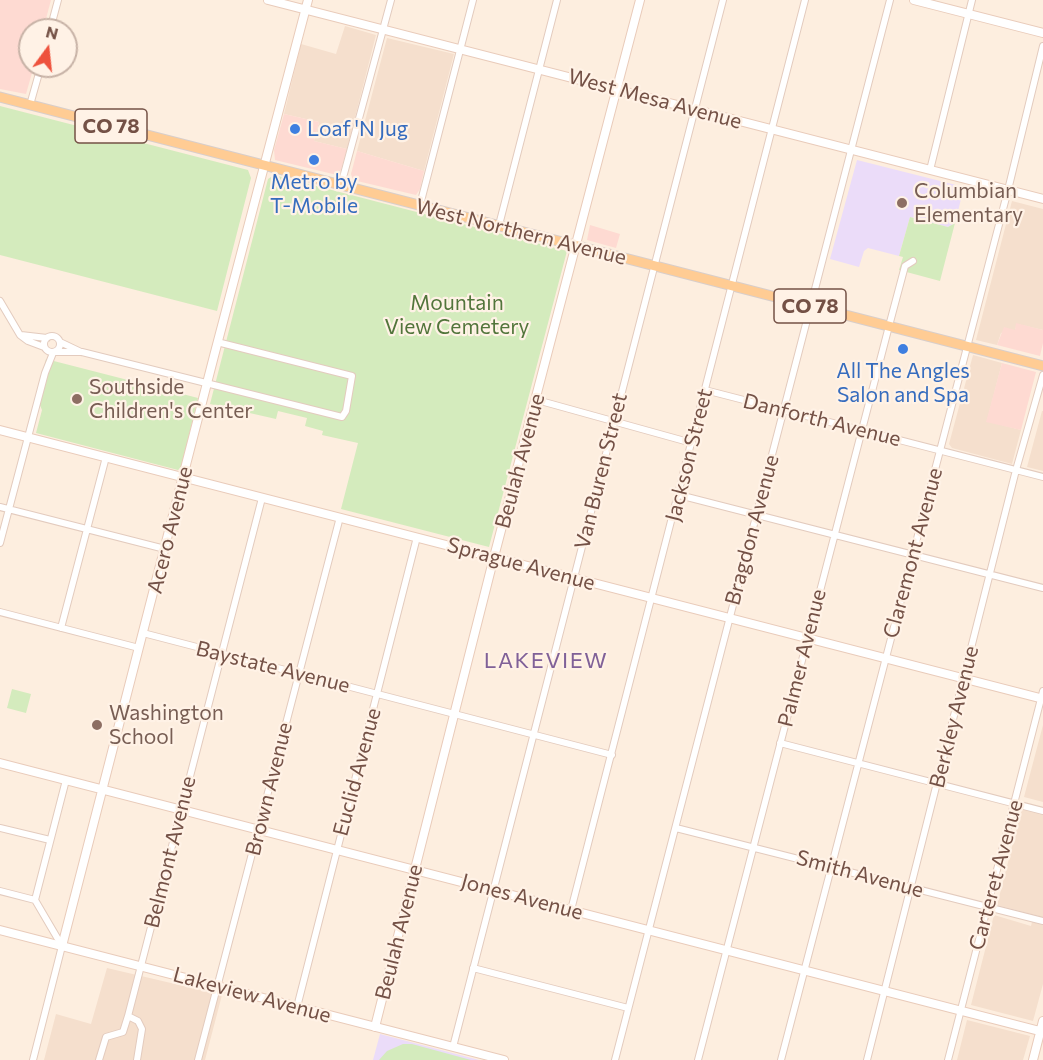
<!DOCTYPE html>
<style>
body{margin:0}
#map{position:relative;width:1043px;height:1060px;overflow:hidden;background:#fdeedf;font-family:Commissioner,sans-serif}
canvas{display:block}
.north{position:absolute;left:18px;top:18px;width:60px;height:60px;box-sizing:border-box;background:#fff2e6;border:2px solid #c7b2a6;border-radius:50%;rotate:15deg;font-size:16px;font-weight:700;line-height:24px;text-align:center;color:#745146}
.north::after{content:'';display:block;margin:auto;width:21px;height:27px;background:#ee523d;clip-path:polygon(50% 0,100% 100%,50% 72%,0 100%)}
</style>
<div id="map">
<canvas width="1043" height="1060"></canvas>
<div class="north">N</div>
</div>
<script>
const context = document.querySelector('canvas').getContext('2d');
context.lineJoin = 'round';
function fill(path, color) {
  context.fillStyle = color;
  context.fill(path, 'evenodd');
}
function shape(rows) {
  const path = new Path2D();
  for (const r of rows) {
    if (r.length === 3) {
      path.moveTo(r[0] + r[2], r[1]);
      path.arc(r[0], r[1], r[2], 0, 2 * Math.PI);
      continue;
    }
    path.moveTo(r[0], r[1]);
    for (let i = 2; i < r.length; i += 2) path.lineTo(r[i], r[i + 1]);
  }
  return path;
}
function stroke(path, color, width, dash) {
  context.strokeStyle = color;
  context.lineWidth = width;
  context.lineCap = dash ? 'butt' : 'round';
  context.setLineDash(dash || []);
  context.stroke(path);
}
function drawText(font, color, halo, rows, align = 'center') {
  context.font = font + ' Commissioner,sans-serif';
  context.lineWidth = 4.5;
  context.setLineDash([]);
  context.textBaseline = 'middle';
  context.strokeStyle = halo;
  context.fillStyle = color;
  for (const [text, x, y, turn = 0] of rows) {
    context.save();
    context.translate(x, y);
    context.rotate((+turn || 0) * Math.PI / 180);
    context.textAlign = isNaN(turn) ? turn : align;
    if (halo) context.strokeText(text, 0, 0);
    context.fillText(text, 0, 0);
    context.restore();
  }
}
const residential = shape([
 [345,26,376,35,347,149,314,141,319,122,284,114,301,44,336,54],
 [387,38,454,54,424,171,357,151],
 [1012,201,1043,209,1043,330,1017,324,1015,330,1001,333,997,345,976,340],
 [973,355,1002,363,987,421,1021,430,1012,464,952,448,949,444],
 [1042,411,1043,411,1043,471,1027,467],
 [1043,725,1043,802,1024,797],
 [1022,808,1043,813,1043,917,997,905],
 [994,915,1031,926,1032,922,1043,925,1043,984,1033,1021,971,1005],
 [107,968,222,995,205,1060,44,1060,56,1014,91,1024],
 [967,1020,1030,1036,1023,1060,957,1060]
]);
const commercial = shape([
 [0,0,51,0,43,30,30,30,30,66,34,66,26,94,0,89],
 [284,114,319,122,314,141,347,149,341,170,337,175,275,160,274,150],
 [357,151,424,171,420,189,416,195,353,180,351,174],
 [590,225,620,234,616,248,587,240],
 [1016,323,1043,330,1043,343,1040,356,997,345,1004,327,1015,330],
 [1002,363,1036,372,1021,430,986,422]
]);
const education = shape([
 [857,160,964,187,955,223,948,227,910,217,899,256,868,248,864,251,859,267,830,259],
 [380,1034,479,1060,373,1060]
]);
const green = shape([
 [0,106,248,170,251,178,217,311,0,255],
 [274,175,567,251,489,547,341,509,358,443,322,435,323,431,305,426,307,418,278,411,276,419,210,404,268,179],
 [910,217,948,227,955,223,940,281,899,270,903,257,899,256],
 [46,359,198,398,181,468,178,470,36,433,42,410,37,398],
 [12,689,31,694,26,713,7,708],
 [403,1044,412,1044,471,1060,379,1060,387,1051]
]);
const street = shape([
 [50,30,58,0],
 [30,105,41,66],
 [930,170,972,0],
 [341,185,391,0],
 [420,205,473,0],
 [499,225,557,0],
 [0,301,20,335,28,341,44,347],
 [21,335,47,338],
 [52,344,8],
 [60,342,81,352],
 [56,352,82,352,342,417,346,411,352,376,217,342],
 [705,390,1043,477],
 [537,400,692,443],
 [679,495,1043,588],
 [0,507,165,549],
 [0,543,45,373,53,353],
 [0,612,139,648],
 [61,628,106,457],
 [143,633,612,755],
 [780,743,1043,811],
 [0,828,50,840],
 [676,828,1043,921],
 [0,891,35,900,62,946,33,1060],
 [35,900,66,780],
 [571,910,805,0],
 [473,968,628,1008],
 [297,1007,417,537],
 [453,1047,723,0],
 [99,1060,106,1037,123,1032,128,1016],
 [137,1060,142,1029,138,1021,128,1016,262,498],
 [198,1060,340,517],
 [615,1060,890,0],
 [698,1060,889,326,905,266,913,261],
 [781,1060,1008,190,1043,46],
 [867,1060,1016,470,1043,375],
 [948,1060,1043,691]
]);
const secondary = shape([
 [268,0,1043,199],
 [914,0,1043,33],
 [0,430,1043,699],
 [0,763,1043,1032],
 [0,930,504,1060],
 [62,946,214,356,308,0],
 [375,1027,494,557,640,0],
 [1033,1060,1043,1021]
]);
const primary = shape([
 [0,97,1043,366]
]);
const markers = [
 [295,129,6,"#3f7fe0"],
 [314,160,6,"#3f7fe0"],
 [902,203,6,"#8d6e63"],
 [903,349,6,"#3f7fe0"],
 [77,399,6,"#8d6e63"],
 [97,725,6,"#8d6e63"]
];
const shields = [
 [111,126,72],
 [810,306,72]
];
const shieldNames = [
 ["CO 78",111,126],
 ["CO 78",810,306]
];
const streetNames = [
 ["West Mesa Avenue",655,99,15],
 ["West Northern Avenue",521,232,14],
 ["Danforth Avenue",822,420,14],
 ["Jackson Street",689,455,-76],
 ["Beulah Avenue",520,461,-75],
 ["Van Buren Street",601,471,-76],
 ["Acero Avenue",170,530,-76],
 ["Bragdon Avenue",752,530,-75],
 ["Claremont Avenue",913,553,-75],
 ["Sprague Avenue",521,564,15],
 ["Palmer Avenue",802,658,-76],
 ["Baystate Avenue",273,667,14],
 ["Berkley Avenue",954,717,-76],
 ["Euclid Avenue",357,772,-75],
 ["Brown Avenue",269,789,-76],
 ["Belmont Avenue",170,852,-76],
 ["Smith Avenue",860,874,15],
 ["Carteret Avenue",996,875,-75],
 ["Jones Avenue",522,897,15],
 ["Beulah Avenue",399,932,-76],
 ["Lakeview Avenue",252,995,15]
];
const shopNames = [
 ["Loaf 'N Jug",307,129,"left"],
 ["Metro by",314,182],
 ["T-Mobile",314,206],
 ["All The Angles",903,371],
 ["Salon and Spa",903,395]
];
const educationNames = [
 ["Columbian",914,191],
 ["Elementary",914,215],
 ["Southside",89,387],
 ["Children's Center",89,411],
 ["Washington",109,713],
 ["School",109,737]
];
const parkNames = [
 ["Mountain",457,303],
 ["View Cemetery",457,327]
];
const neighbourhoodNames = [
 ["LAKEVIEW",546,661]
];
fill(residential, '#f5dfcd');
fill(commercial, '#fedad2');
fill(education, '#ebdcf9');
fill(green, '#d4ebbd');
stroke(street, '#e3cbbe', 8);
stroke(secondary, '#e9cbba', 10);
stroke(primary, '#d8cecb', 11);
stroke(street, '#fff', 6);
stroke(secondary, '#fff', 8);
stroke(primary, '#ffcc94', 9);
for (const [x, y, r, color] of markers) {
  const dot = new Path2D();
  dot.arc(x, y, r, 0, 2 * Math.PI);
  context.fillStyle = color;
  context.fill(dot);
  stroke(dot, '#fff2e6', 2);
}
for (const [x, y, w] of shields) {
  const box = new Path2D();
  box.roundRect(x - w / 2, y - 17, w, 34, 4.5);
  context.fillStyle = '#fff2e6';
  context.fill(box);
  stroke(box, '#745146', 1.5);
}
drawText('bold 20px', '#745146', null, shieldNames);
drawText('21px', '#745146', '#fff2e6', streetNames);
drawText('21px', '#366cbe', '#fff2e6', shopNames);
drawText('21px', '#785e54', '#fff2e6', educationNames, 'left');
drawText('21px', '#52753b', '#fff2e6', parkNames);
context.letterSpacing = '1.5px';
drawText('22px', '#806198', '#fff2e6', neighbourhoodNames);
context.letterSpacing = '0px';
</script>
